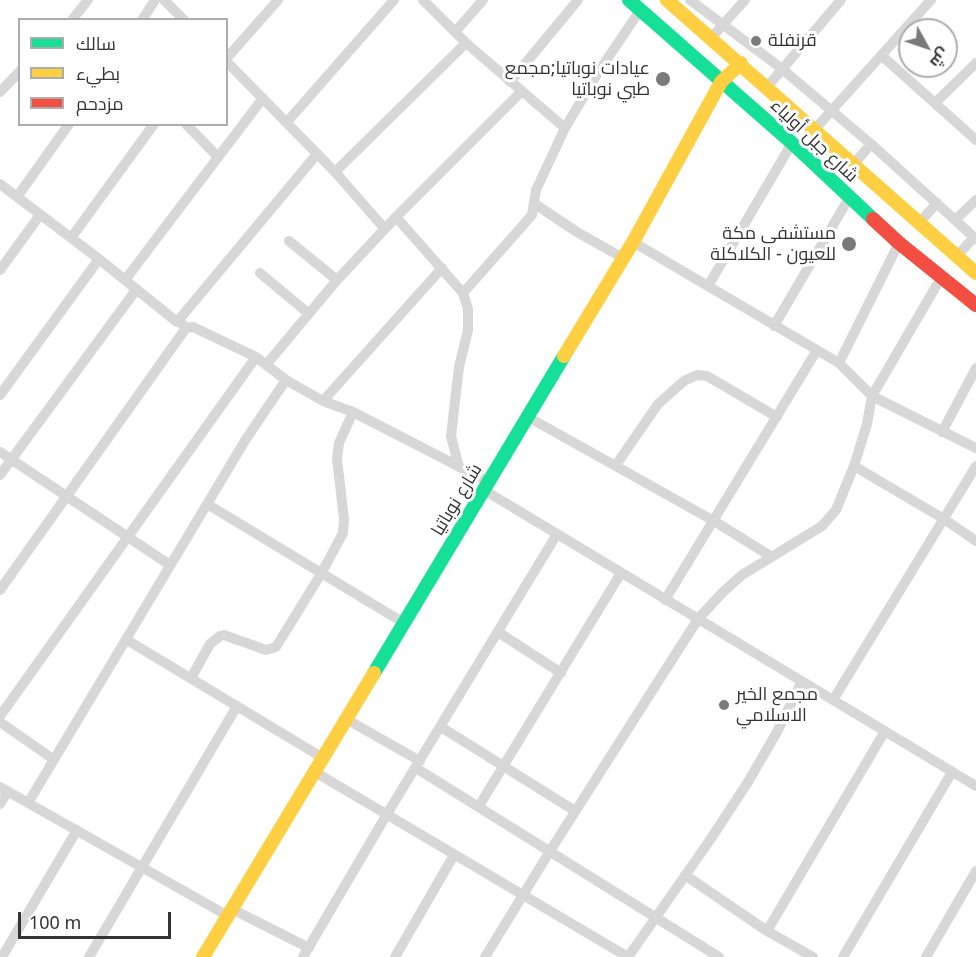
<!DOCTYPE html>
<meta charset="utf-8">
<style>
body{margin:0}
#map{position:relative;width:976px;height:957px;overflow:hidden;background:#fff;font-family:"Noto Sans",Cairo,sans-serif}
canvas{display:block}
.legend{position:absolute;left:18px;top:18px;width:210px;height:108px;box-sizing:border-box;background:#fff;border:2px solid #adadad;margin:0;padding:8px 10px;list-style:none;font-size:18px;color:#333}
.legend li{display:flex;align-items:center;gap:12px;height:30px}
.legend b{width:30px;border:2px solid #adadad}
.north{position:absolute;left:898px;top:18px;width:60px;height:60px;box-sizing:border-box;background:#fff;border:2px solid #adadad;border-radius:50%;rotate:130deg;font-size:16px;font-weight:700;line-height:24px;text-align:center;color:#333}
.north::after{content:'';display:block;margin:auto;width:21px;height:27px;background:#7a7a7a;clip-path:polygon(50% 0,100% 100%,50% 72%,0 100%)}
.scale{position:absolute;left:18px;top:912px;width:153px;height:27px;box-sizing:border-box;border:3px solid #333;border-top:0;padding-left:8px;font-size:18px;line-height:21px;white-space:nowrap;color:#333;-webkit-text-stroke:4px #fff;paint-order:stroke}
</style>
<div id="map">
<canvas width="976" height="957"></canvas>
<ul class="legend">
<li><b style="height:8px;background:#16e098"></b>سالك</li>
<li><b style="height:8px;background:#ffcf43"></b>بطيء</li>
<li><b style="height:8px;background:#f24e42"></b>مزدحم</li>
</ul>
<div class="north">ش</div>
<div class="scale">100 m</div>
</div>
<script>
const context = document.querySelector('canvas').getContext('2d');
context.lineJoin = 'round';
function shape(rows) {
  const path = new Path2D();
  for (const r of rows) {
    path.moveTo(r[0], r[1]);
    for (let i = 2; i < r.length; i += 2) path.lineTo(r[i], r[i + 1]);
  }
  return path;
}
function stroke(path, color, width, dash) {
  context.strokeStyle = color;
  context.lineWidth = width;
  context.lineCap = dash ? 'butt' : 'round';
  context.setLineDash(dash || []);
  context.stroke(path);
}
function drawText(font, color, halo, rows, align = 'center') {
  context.font = font + ' "Noto Sans",Cairo,sans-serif';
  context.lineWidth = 6;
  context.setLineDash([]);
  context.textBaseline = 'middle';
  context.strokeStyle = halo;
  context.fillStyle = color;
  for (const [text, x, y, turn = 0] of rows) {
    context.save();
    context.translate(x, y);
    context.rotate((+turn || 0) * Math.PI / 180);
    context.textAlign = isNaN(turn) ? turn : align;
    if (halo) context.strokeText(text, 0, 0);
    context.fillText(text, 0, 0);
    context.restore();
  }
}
const street = shape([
 [164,0,184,20],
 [423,0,466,43,565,128],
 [690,0,781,68,871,144,976,239],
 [72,20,88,0],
 [142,20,155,0],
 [455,32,483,0],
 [711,38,745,0],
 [881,55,976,140],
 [226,59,278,0],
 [226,61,335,172,385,229],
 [510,82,578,0],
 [767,87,841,0],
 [0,92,20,71],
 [935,103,976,63],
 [287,122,394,0],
 [186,124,218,157],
 [815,129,931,0],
 [853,165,871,144],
 [335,172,466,43],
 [0,184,99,259,177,322,317,154],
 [17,197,69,124],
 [535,204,577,232,623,258],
 [396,217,463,293,468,309,468,330,459,367,451,436,459,467],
 [955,220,976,200],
 [919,223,937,203],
 [71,238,154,124],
 [289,241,337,280],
 [633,242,839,363,872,396,976,448],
 [957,256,974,237],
 [0,270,40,215],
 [260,273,308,313],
 [125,280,263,98],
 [708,286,792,143],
 [463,293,532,215,536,190,565,128,599,71,641,9],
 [179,321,186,328,193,327,256,357,286,380,323,401,353,412,489,482],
 [774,326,849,198],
 [839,363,899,243],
 [266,365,337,280,396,217,521,92],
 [0,395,99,259],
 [323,401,442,268],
 [528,417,714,521,772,557],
 [942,432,976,368],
 [0,452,170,565],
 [616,465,658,404,684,381,697,375,707,376,777,417],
 [854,466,944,519,976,541],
 [0,475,136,290],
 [484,490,976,786],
 [207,504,404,623],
 [0,590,186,328],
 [665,600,817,350],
 [498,632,561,673],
 [127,640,323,758],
 [191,678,210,644,220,636,224,635,266,650,276,647,321,574,343,533,344,519,337,459,339,443,353,412],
 [833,700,976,466],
 [0,716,256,357],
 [346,719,420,761],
 [0,722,53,759],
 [441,727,575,811],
 [416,768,719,957],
 [315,772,628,957],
 [0,787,228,916],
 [28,803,246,439,286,380],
 [0,804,8,791],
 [479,806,621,573],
 [685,875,767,931,813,957],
 [232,909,309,948],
 [767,931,885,731],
 [2,957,77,830],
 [89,957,237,706],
 [303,957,387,814,557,534],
 [395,957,454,855],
 [485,957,550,851,698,619,723,592,742,575,822,526,836,510,854,466,867,424,872,396,942,276],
 [628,957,710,840,748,782,777,732,802,681],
 [843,957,952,772],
 [926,957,976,871]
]);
const fast = shape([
 [629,0,792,143,873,219],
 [374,673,564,356]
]);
const slow = shape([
 [667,0,976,273],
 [564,356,633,242,721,82,741,63],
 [203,957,374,673]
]);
const jam = shape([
 [873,219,899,243,976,305]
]);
const markers = [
 [756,41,6,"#7a7a7a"],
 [663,79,8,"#7a7a7a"],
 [849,244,8,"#7a7a7a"],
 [724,705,6,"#7a7a7a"]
];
const poiNames = [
 ["قرنفلة",768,41],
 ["عيادات نوباتيا;مجمع",650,69,"right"],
 ["طبي نوباتيا",650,90,"right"],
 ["مستشفى مكة",836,234,"right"],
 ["للعيون - الكلاكلة",836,255,"right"],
 ["مجمع الخير",736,695],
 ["الاسلامي",736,716]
];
const streetNames = [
 ["شارع جبل أولياء",814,141,43],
 ["شارع نوباتيا",457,500,-59]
];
stroke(street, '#d7d7d7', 10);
stroke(fast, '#16e098', 14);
stroke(slow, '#ffcf43', 14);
stroke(jam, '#f24e42', 14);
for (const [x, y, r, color] of markers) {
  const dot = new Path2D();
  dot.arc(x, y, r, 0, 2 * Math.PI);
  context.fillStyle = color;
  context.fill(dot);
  stroke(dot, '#fff', 2);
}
drawText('18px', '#333', '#fff', poiNames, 'left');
drawText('18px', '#333', '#fff', streetNames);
</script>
